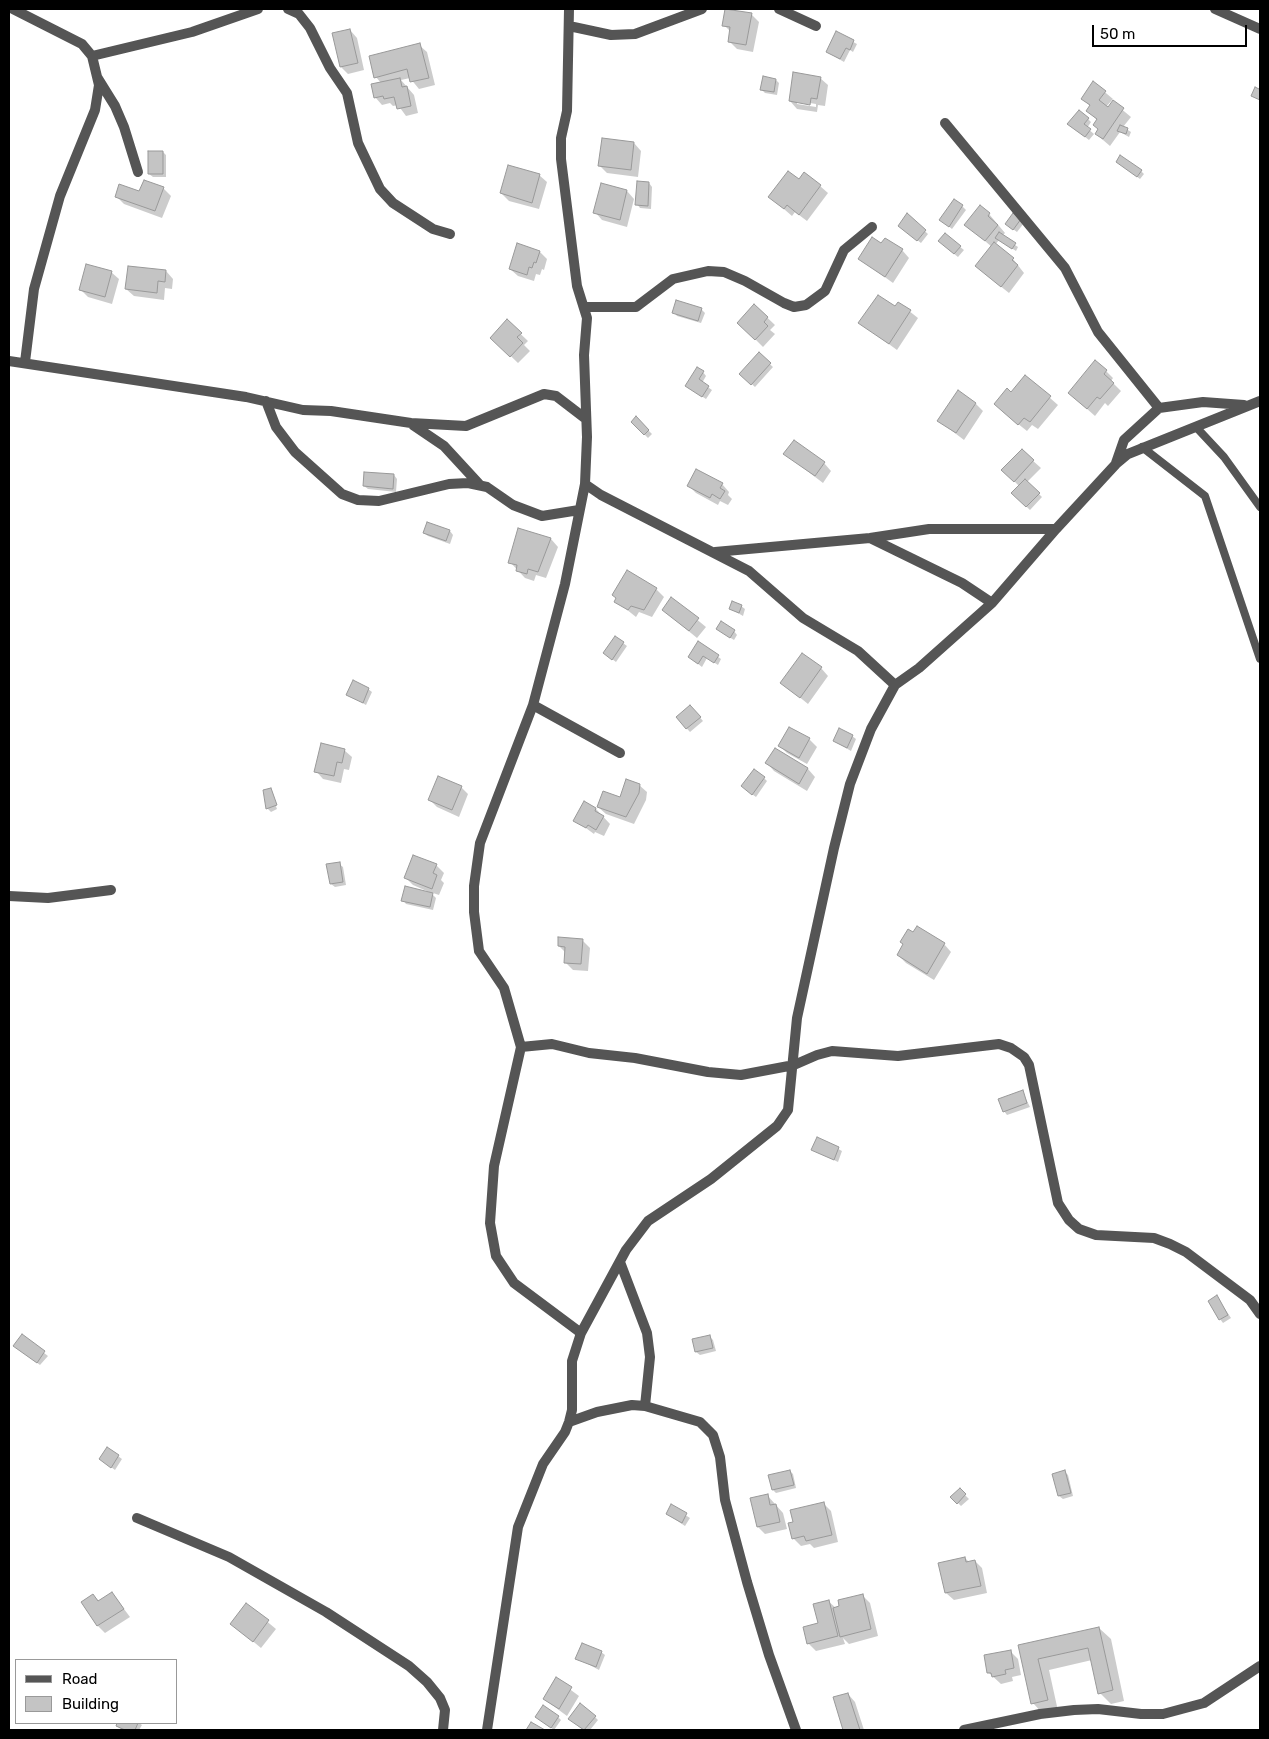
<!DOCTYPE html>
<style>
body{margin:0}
#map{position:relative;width:1269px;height:1739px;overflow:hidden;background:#fff;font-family:Rubik,sans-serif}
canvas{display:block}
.frame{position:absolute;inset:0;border:10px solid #000;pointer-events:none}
.legend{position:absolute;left:15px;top:1659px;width:162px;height:65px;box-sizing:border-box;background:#fff;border:1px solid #999;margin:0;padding:6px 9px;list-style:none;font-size:15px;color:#000}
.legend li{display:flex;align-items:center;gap:10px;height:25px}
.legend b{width:25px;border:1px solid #999}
.scale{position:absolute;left:1092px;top:25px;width:155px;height:22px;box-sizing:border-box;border:2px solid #000;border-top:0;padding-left:6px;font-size:15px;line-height:18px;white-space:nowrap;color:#000;-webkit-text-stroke:4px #fff;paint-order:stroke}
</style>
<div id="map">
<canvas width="1269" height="1739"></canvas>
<div class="frame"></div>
<ul class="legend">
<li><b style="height:6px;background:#555"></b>Road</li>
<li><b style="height:14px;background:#c4c4c4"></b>Building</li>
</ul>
<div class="scale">50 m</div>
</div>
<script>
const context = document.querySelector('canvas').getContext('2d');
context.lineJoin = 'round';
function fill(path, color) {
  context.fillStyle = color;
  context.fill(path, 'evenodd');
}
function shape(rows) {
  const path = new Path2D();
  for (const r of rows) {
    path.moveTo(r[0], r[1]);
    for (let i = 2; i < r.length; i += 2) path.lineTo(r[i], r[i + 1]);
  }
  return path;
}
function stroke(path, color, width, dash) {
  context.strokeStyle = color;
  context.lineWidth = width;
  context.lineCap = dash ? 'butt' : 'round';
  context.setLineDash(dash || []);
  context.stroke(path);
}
const shadow = shape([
 [751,14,759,22,753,52,737,49,729,41,731,32,724,25],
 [350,30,357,38,364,70,348,74,341,67],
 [836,33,857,44,853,52,850,50,844,62,827,52],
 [419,45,427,52,435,85,419,89,410,78,401,80,414,95,418,113,406,116,398,105,393,106,390,103,382,105,375,97,381,83,376,77],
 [820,78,828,85,825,106,818,105,817,112,797,109,790,101],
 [797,101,816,104,816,107,797,104],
 [776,80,779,83,777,95,765,93,762,90],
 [1094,83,1113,99,1106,107,1109,109,1113,102,1131,117,1123,127,1131,132,1129,137,1120,132,1110,146,1096,134,1100,129,1097,120,1088,111,1091,107,1083,99],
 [1088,119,1091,122,1087,128,1094,134,1089,140,1072,127],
 [634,143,641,151,638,177,607,173,600,166],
 [163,152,166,155,166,177,153,177,149,174],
 [1117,162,1141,171,1144,174,1140,179],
 [539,175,547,182,539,209,509,201,501,193],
 [799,181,820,186,828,193,807,221,795,212,792,216,770,197],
 [649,183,652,187,651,209,640,208,637,204],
 [602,185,627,191,634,199,627,227,602,220,595,212],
 [163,188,171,196,162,218,124,204,116,196],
 [962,206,966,210,952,229,941,220],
 [989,214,1005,233,1002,236,1018,247,1016,251,999,240,995,245,1013,259,1024,273,1009,293,984,273,992,247,966,225],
 [1013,214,1024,223,1017,232,1010,227],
 [907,215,928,234,921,243,903,229],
 [945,235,964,250,958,257,943,245],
 [518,245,540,252,547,259,544,270,542,269,540,275,536,274,534,281,518,276,510,269],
 [882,245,902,250,909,258,893,283,860,259],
 [166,271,173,279,172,289,165,288,164,300,134,296,126,289],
 [111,272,119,279,112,304,88,297,80,289],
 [899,303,918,318,897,350,860,323,895,308],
 [754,305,775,325,770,330,775,334,763,347,746,330],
 [701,309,705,313,701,323,677,316,674,312],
 [507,321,528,341,524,345,530,351,518,363,492,338],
 [759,354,773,367,755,387,741,374],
 [1106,371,1113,378,1111,381,1121,391,1108,406,1105,403,1095,416,1077,400],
 [703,372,706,376,702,383,712,390,706,399,686,386],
 [1025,376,1058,405,1038,429,1032,425,1027,431,1003,412,1011,394],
 [976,404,983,411,964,440,939,421],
 [636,418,652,434,648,438,632,422],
 [1022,451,1041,468,1027,482,1042,497,1030,510,1012,493,1019,486,1003,470],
 [785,454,824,463,831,471,823,483],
 [394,475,397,479,396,492,368,489,364,486],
 [722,484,729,492,728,495,732,499,728,505,720,501,718,505,696,493,689,486],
 [427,524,450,531,453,535,450,544,428,536,424,533],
 [519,530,551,539,558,547,546,578,536,575,534,581,525,578,510,562],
 [627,572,656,589,664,597,652,617,639,612,636,617,616,601],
 [672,599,706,627,697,638,663,610],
 [741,606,745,609,743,616,731,609],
 [734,631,737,635,734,640,721,632],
 [615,637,627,646,616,662,608,656],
 [699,643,721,659,718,665,707,658,702,667,689,657],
 [821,668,828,676,808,704,782,683],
 [368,689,372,692,366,705,348,695],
 [690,706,703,721,690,732,677,718],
 [852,736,856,739,851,751,834,741],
 [809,739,817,747,807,764,787,753,780,746],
 [344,750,352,757,349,770,344,769,341,783,323,779,316,771],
 [775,750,808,769,815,777,807,791,774,771,767,763],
 [764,778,767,781,756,797,746,790],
 [639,785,647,792,646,800,634,824,606,814,598,807,620,799],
 [461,787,468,794,459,817,437,807,430,800],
 [270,790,277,809,271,812,267,808],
 [596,809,610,824,604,836,595,832,594,834,575,820],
 [339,864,343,867,346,885,335,887,331,884],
 [436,865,444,873,441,880,444,883,439,895,430,892,436,898,433,910,406,904,403,900,429,892,413,885,406,878],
 [582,940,590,948,588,971,573,970,565,962,566,953,559,946],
 [944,944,951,952,934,980,906,963,898,955],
 [1022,1091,1030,1107,1007,1115,1004,1111],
 [817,1138,842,1151,838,1162,813,1150],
 [1217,1297,1231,1318,1223,1323,1220,1319],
 [22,1336,48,1356,40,1365,18,1349],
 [709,1336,713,1340,716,1351,700,1355,696,1352,693,1340],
 [107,1448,122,1459,115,1470,100,1459],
 [790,1471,793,1474,796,1488,776,1493,773,1490],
 [1065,1472,1068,1475,1073,1496,1063,1499,1059,1496,1054,1475],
 [960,1490,969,1499,961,1506,952,1497],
 [767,1495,783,1513,787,1529,765,1534,758,1527],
 [823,1503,831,1511,838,1542,814,1548,810,1544,801,1546,793,1538,794,1523],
 [671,1506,690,1518,685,1526,667,1514],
 [965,1558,969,1562,975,1561,982,1568,987,1593,954,1600,946,1593,940,1564],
 [112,1593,130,1617,105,1633,98,1626,93,1595,100,1602],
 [862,1595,870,1603,878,1636,849,1644,843,1638,845,1644,816,1651,809,1644,828,1601,836,1608],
 [246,1604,276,1629,261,1648,232,1624],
 [1099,1628,1111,1639,1124,1701,1111,1704,1100,1693,1092,1660,1049,1670,1058,1711,1044,1715,1033,1703,1020,1646],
 [1010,1651,1018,1659,1021,1675,1012,1677,1013,1681,1001,1684,988,1672],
 [601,1652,605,1655,599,1670,577,1658],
 [556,1679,579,1696,567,1716,544,1699],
 [848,1694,855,1702,864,1730,845,1730,835,1698],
 [536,1717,558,1717,561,1720,554,1730],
 [595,1717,598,1720,590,1730,583,1730,573,1722],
 [118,1723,139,1723,142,1725,139,1730,122,1730,117,1726]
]);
const building = shape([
 [725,9,752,13,746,45,728,42,730,27,722,26,725,9],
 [350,29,358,63,340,67,332,33,350,29],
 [836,31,854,40,850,50,846,48,840,59,826,52,836,31],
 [420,43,429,78,410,82,407,69,374,78,369,56,420,43],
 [793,72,821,77,817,99,811,98,810,105,789,101,793,72],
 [763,76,776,79,774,92,760,90,763,76],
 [400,78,402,87,407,86,411,106,397,109,394,97,384,99,383,96,374,98,371,84,400,78],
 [1093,81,1106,91,1099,100,1108,107,1113,100,1124,108,1103,139,1095,134,1098,129,1093,125,1097,119,1086,111,1090,105,1081,99,1093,81],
 [1255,87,1259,89,1260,87,1260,100,1251,96,1255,87],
 [1079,110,1089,118,1084,124,1091,129,1085,137,1067,124,1079,110],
 [1120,125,1128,128,1126,134,1117,131,1120,125],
 [602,138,634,142,631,170,598,166,602,138],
 [148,151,163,151,163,174,148,174,148,151],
 [1120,155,1142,170,1137,177,1116,162,1120,155],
 [508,165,540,174,532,203,500,193,508,165],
 [788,171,799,179,804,172,821,185,799,215,787,205,784,209,768,197,788,171],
 [144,180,164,187,155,211,115,197,119,184,139,191,144,180],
 [637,181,649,182,648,206,635,205,637,181],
 [601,183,627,190,620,220,593,213,601,183],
 [954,199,963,205,949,227,939,220,954,199],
 [980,205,990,213,988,216,998,225,985,241,964,225,980,205],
 [907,213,926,230,917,241,898,226,907,213],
 [1013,213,1021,219,1013,230,1005,224,1013,213],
 [999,232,1016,243,1012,249,995,238,999,232],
 [945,233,961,246,954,254,938,241,945,233],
 [872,237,881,243,885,238,903,249,885,277,858,259,872,237],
 [994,242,1014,258,1012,260,1018,265,1001,287,975,266,994,242],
 [517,243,540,251,536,263,534,262,532,268,529,267,527,275,509,269,517,243],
 [86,264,112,271,105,297,79,290,86,264],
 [128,266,166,270,165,282,158,281,157,293,125,289,128,266],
 [878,295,895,306,898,302,911,310,889,344,858,323,878,295],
 [676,300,702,308,698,321,672,313,676,300],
 [754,304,768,317,764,322,768,326,755,340,737,323,754,304],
 [507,319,522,333,517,337,523,343,510,357,490,338,507,319],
 [759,352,771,363,751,385,739,374,759,352],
 [1095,360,1107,370,1104,374,1114,383,1100,399,1097,397,1087,409,1068,393,1095,360],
 [697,367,704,371,699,379,709,386,702,397,685,386,697,367],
 [1025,375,1051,396,1030,422,1024,418,1018,425,994,404,1007,388,1011,392,1025,375],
 [958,390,976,403,956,433,937,421,958,390],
 [636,416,649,430,644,435,631,422,636,416],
 [794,440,825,462,815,476,783,454,794,440],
 [1022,449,1034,460,1014,482,1001,470,1022,449],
 [696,469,723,483,720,488,725,491,720,499,712,494,710,498,687,486,696,469],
 [364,472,394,474,393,489,363,486,364,472],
 [1025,479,1040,493,1026,507,1011,493,1025,479],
 [427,522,450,530,446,541,423,533,427,522],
 [518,528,551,538,538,572,528,569,527,574,516,571,517,565,508,563,518,528],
 [627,570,657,588,644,610,631,606,628,610,614,602,616,598,612,595,627,570],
 [671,597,699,618,689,631,662,610,671,597],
 [732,601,742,605,739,613,729,609,732,601],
 [721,621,735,630,730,638,716,629,721,621],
 [615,636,624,642,612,660,603,653,615,636],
 [698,641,719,655,714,663,703,656,698,664,688,657,698,641],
 [802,653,822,667,800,698,780,683,802,653],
 [353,680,369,688,363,703,346,695,353,680],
 [690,705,701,717,686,729,676,717,690,705],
 [789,727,810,738,799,758,778,746,789,727],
 [839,728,853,735,847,748,833,741,839,728],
 [321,743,345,749,342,763,337,762,334,776,314,772,321,743],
 [775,748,808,768,799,784,765,763,775,748],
 [754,769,765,777,752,795,741,786,754,769],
 [438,776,462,786,452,810,428,800,438,776],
 [626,779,640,784,639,793,626,817,597,807,603,791,620,797,626,779],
 [271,788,277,805,266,809,263,790,271,788],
 [584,801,596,808,595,811,604,816,596,830,588,825,586,828,573,821,584,801],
 [413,855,437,864,433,873,437,875,432,889,404,878,413,855],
 [340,862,343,882,330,884,326,864,340,862],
 [405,886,433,893,430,907,401,901,405,886],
 [917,926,945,943,927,974,897,955,903,944,900,942,908,929,913,932,917,926],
 [558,937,583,939,581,964,564,963,565,947,558,946,558,937],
 [1023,1090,1027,1103,1003,1112,998,1099,1023,1090],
 [817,1137,839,1147,834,1160,811,1150,817,1137],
 [1217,1295,1228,1315,1219,1320,1208,1301,1217,1295],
 [22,1334,45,1351,37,1363,13,1346,22,1334],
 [710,1335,713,1348,695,1352,692,1339,710,1335],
 [107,1447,119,1455,111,1468,99,1459,107,1447],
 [790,1470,794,1485,772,1490,768,1475,790,1470],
 [1065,1470,1071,1493,1058,1496,1052,1474,1065,1470],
 [960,1488,966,1494,957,1504,950,1497,960,1488],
 [768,1494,770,1505,776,1504,780,1522,757,1527,750,1498,768,1494],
 [824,1502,832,1535,806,1541,804,1536,792,1539,788,1523,793,1522,790,1510,824,1502],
 [671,1504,687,1513,682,1523,666,1514,671,1504],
 [965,1557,966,1562,975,1560,981,1586,945,1593,938,1563,965,1557],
 [112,1592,124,1609,97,1626,81,1602,93,1594,98,1601,112,1592],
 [863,1594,871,1629,840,1637,833,1608,839,1606,838,1600,863,1594],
 [829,1600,838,1636,807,1644,803,1627,818,1623,813,1604,829,1600],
 [246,1603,269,1620,253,1642,230,1624,246,1603],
 [1099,1627,1113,1690,1098,1694,1088,1648,1038,1659,1048,1700,1031,1704,1018,1645,1099,1627],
 [582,1643,602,1651,596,1667,575,1659,582,1643],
 [1011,1650,1014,1668,1005,1670,1006,1674,992,1677,991,1673,987,1673,984,1655,1011,1650],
 [556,1677,572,1687,559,1709,543,1699,556,1677],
 [848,1693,860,1730,843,1730,833,1697,848,1693],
 [580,1703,596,1716,584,1730,568,1719,580,1703],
 [543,1705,559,1716,551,1728,535,1717,543,1705],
 [531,1722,545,1730,526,1730,531,1722],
 [117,1723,138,1723,135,1730,125,1730,116,1726,117,1723]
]);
const service = shape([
 [1196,427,1224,457,1260,507],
 [1142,447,1205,496,1260,659]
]);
const minor = shape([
 [13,9,82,44,92,56,99,85,95,110,60,196,34,289,25,362],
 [288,9,299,14,310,28,330,68,347,93,358,143,380,189,393,203,433,229,450,234],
 [569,9,567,111,561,138,561,159,577,286,587,318,584,355,587,437,585,484,601,495,749,571,803,618,858,651,895,685],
 [779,9,816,26],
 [1215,9,1260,29],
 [569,26,611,35,635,34,702,9],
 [92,56,192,32,258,9],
 [97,77,115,106,124,127,138,172],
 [945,123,1065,268,1098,332,1159,408],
 [586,307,636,307,673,279,708,271,724,272,745,281,784,303,794,307,806,305,825,291,844,250,872,227],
 [9,361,246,397,303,410,331,411,411,423,466,426,544,394,556,396,586,419],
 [266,401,276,427,295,452,342,494,358,500,379,501,449,484,468,483,487,487,513,505,542,516,579,510],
 [413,425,444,446,479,484],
 [1116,463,1124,440,1159,408,1203,402,1244,405],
 [870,538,962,583,992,603],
 [715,552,870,538,929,529,1056,529],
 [533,705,620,753],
 [9,896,48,898,111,890],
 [521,1047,552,1044,589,1053,635,1058,708,1072,741,1075,794,1065,817,1055,832,1051,898,1056,999,1044,1011,1048,1024,1057,1029,1065,1058,1203,1069,1220,1079,1229,1096,1235,1154,1238,1170,1244,1186,1252,1250,1300,1260,1314],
 [620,1262,647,1333,650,1357,645,1406],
 [581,1333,514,1283,496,1256,490,1223,494,1166,521,1047,504,988,479,951,474,912,474,886,480,843,533,705,565,584,585,484],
 [569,1422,597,1412,632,1405,645,1406,700,1422,713,1435,720,1457,725,1500,747,1582,769,1655,796,1730],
 [137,1518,229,1557,326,1612,409,1666,427,1682,440,1698,445,1710,443,1730],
 [487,1730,518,1527,543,1464,565,1432,569,1422,572,1410,572,1361,581,1333,626,1250,648,1221,711,1179,777,1126,788,1110,797,1018,834,848,850,784,871,729,895,685,919,668,992,603,1056,529,1116,464,1128,454,1260,401],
 [964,1730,1040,1714,1074,1710,1098,1709,1141,1714,1163,1714,1204,1703,1260,1666]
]);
fill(shadow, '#0003');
fill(building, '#c4c4c4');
stroke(building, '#999', 1);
stroke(service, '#555', 8);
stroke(minor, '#555', 10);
</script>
